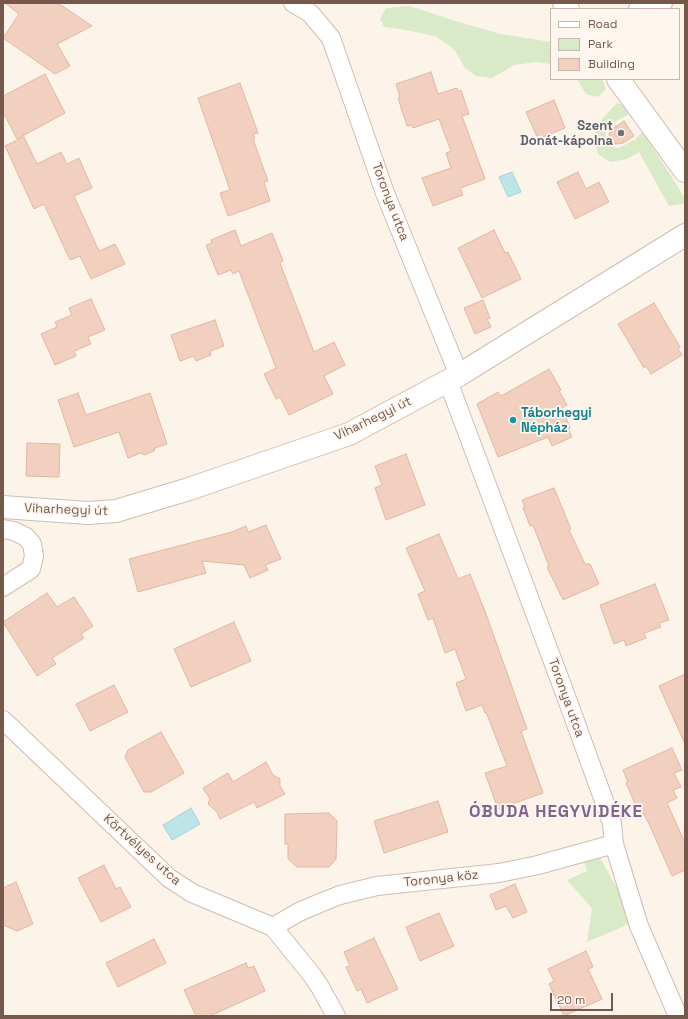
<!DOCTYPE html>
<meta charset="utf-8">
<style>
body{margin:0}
#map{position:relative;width:688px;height:1019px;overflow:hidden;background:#fcf3e9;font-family:"Space Grotesk",sans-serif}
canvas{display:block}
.frame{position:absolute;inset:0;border:4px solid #77584c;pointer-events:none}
.legend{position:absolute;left:550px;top:8px;width:130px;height:72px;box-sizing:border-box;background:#fff7ef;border:1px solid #c9b7ae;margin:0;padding:5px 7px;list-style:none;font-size:12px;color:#77584c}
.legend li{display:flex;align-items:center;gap:8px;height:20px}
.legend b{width:20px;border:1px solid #c9b7ae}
.scale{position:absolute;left:550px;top:993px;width:63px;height:18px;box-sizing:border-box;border:2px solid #77584c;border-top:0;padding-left:5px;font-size:12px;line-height:14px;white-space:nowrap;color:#77584c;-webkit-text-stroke:3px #fff7ef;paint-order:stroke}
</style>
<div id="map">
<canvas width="688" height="1019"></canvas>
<div class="frame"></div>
<ul class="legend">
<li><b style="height:5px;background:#fff"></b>Road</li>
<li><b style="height:11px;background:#d8eac7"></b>Park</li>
<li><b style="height:11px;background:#f2d0c0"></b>Building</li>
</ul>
<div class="scale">20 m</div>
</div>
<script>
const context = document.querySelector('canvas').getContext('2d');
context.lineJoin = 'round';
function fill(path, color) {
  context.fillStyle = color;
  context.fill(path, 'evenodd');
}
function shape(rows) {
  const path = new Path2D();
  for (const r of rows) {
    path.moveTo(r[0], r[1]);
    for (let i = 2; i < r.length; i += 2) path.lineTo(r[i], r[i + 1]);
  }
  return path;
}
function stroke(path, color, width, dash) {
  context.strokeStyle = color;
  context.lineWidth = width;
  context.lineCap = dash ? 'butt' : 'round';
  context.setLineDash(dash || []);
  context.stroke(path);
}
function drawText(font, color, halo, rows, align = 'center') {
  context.font = font + ' "Space Grotesk",sans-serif';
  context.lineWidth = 3.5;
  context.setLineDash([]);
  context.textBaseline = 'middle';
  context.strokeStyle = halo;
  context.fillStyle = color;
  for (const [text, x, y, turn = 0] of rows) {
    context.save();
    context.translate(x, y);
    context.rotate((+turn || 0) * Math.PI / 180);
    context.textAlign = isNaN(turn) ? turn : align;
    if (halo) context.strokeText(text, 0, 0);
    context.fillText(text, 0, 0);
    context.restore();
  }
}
const green = shape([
 [409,6,462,23,501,34,551,42,551,64,536,62,514,65,492,78,476,76,465,68,454,49,435,36,401,29,384,27,380,19,386,8],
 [577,79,602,79,606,89,598,97,586,94],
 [617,103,627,106,628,115,618,120,610,126,606,132,606,140,610,147,619,148,636,139,641,133,647,134,651,139,652,146,685,198,683,204,669,206,639,152,627,159,610,162,599,155,594,142,595,131,603,118],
 [599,856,623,899,631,923,587,942,592,908,567,880,587,871,584,861]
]);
const water = shape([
 [512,172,521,192,508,197,499,177,512,172],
 [191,808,200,824,172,840,163,825,191,808]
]);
const building = shape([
 [5,3,58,3,92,26,57,44,70,66,55,74,3,38,19,14,5,3],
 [431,72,438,94,457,88,458,92,461,90,469,114,462,116,485,179,460,188,463,195,433,206,422,178,451,168,446,153,451,151,439,119,413,128,412,125,407,126,398,98,400,97,396,84,431,72],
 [45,74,65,113,17,139,3,112,3,96,45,74],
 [240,83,258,133,253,134,255,138,253,139,268,181,264,182,270,201,228,216,220,193,230,190,198,98,240,83],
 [554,100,565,128,538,139,526,112,554,100],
 [624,121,634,136,623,143,618,144,614,143,611,140,609,135,610,131,624,121],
 [24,137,37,164,61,152,67,164,79,158,92,188,74,196,99,251,115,244,125,264,91,279,80,256,70,260,44,204,34,209,5,146,24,137],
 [578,172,586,189,599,182,609,202,575,219,557,182,578,172],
 [235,230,241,246,272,233,283,261,280,263,314,352,334,342,345,365,324,376,333,394,289,415,280,397,276,399,264,374,276,368,239,271,233,274,231,270,218,275,206,245,212,243,211,240,235,230],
 [494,230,505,253,508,252,521,279,482,298,458,248,494,230],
 [91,299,105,330,88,337,91,344,74,351,76,356,55,365,41,334,57,327,55,322,72,315,69,308,91,299],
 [483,300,490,318,487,319,491,327,475,334,464,308,483,300],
 [654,303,680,347,678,348,682,355,651,374,646,366,644,368,618,324,654,303],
 [215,320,224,346,210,351,211,355,196,361,194,356,180,361,171,335,215,320],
 [549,369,561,390,559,391,567,405,562,408,570,428,568,429,572,437,552,446,548,437,498,457,477,404,498,392,501,396,549,369],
 [78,393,86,415,150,393,167,444,155,448,154,451,144,455,141,453,128,458,119,432,74,447,58,400,78,393],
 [27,443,60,444,59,477,26,476,27,443],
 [406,454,425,505,386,520,375,488,382,485,375,466,406,454],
 [554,488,571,529,569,530,585,564,590,564,599,584,563,600,547,567,549,566,533,525,530,526,523,508,525,507,522,500,554,488],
 [266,525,281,559,265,565,268,570,250,578,244,565,202,561,206,573,138,592,129,559,232,532,246,526,248,532,266,525],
 [439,534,458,579,470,574,486,614,527,729,521,731,543,793,498,809,485,773,507,766,486,712,485,713,482,705,466,711,456,683,466,679,455,649,445,653,433,618,428,620,418,594,425,591,406,548,439,534],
 [655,584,669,620,659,623,661,627,644,633,646,638,626,646,624,640,614,644,600,605,655,584],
 [47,593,57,607,74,597,93,626,81,634,84,638,52,658,56,664,37,676,3,622,47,593],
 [234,622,251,661,191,687,174,649,234,622],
 [685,674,685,744,659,686,685,674],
 [114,685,128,712,90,731,76,704,114,685],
 [161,732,184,773,151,792,144,792,125,757,128,750,161,732],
 [672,748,682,770,674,773,681,787,673,790,677,798,667,803,685,843,685,870,672,876,650,826,644,814,640,815,626,783,628,782,623,770,672,748],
 [266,762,273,775,280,779,280,786,285,794,257,808,254,802,220,819,217,812,208,804,210,799,203,788,228,773,233,782,266,762],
 [438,801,448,832,384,853,374,821,438,801],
 [329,813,337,821,336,859,329,867,297,867,288,859,288,844,285,844,285,814,329,813],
 [104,865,116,889,120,887,131,907,101,922,78,878,104,865],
 [16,882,33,924,17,931,3,925,3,888,16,882],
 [515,884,527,912,513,918,506,906,496,910,490,895,515,884],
 [439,913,454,946,420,961,406,927,439,913],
 [374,938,398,989,367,1003,361,989,357,991,346,967,350,966,344,952,374,938],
 [154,939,166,963,118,987,106,963,154,939],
 [586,951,593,967,588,969,602,999,564,1016,549,984,554,981,548,969,586,951],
 [246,963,248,968,254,966,265,991,210,1016,196,1016,184,990,246,963]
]);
const minor = shape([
 [293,3,310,13,331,38,385,193,459,375],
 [638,9,663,3],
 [448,381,567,699,612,823,614,844,639,926,678,1016],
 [3,529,14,531,26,537,32,544,34,556,31,569,3,587],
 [3,720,169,878,192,893,273,927,312,975,320,987,336,1016],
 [273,927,299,912,320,903,340,895,377,886,499,873,538,865,614,844]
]);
const tertiary = shape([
 [564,3,568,9],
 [618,79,685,171],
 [3,507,88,513,116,511,189,489,349,434,459,375,685,235]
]);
const markers = [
 [621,133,4,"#6b7280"],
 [513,420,4,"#0f9aa8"]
];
const worshipNames = [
 ["Szent",613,126],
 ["Donát-kápolna",613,141]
];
const streetNames = [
 ["Toronya utca",390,202,69],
 ["Viharhegyi út",373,419,-26],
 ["Viharhegyi út",66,510,2],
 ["Toronya utca",566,698,70],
 ["Körtvélyes utca",142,850,42],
 ["Toronya köz",441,879,-6]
];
const cultureNames = [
 ["Táborhegyi",521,413],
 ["Népház",521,428]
];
const districtNames = [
 ["ÓBUDA HEGYVIDÉKE",556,812]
];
fill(green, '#d8eac7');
fill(water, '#bde4e6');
stroke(water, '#a3d4d8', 1);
fill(building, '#f2d0c0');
stroke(building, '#e4b5a1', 1);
stroke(minor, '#d1bcb1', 20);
stroke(tertiary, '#d1bcb1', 24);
stroke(minor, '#fff', 18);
stroke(tertiary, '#fff', 22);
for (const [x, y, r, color] of markers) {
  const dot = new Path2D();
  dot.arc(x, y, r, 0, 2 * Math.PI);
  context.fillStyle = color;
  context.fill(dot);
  stroke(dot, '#fff7ef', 1.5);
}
drawText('bold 13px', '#5b616d', '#fff7ef', worshipNames, 'right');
drawText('13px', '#77584c', '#fff7ef', streetNames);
drawText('bold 13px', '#0d838f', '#fff7ef', cultureNames, 'left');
context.letterSpacing = '1px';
drawText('bold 17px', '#7f6493', '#fff7ef', districtNames);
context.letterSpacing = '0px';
</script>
